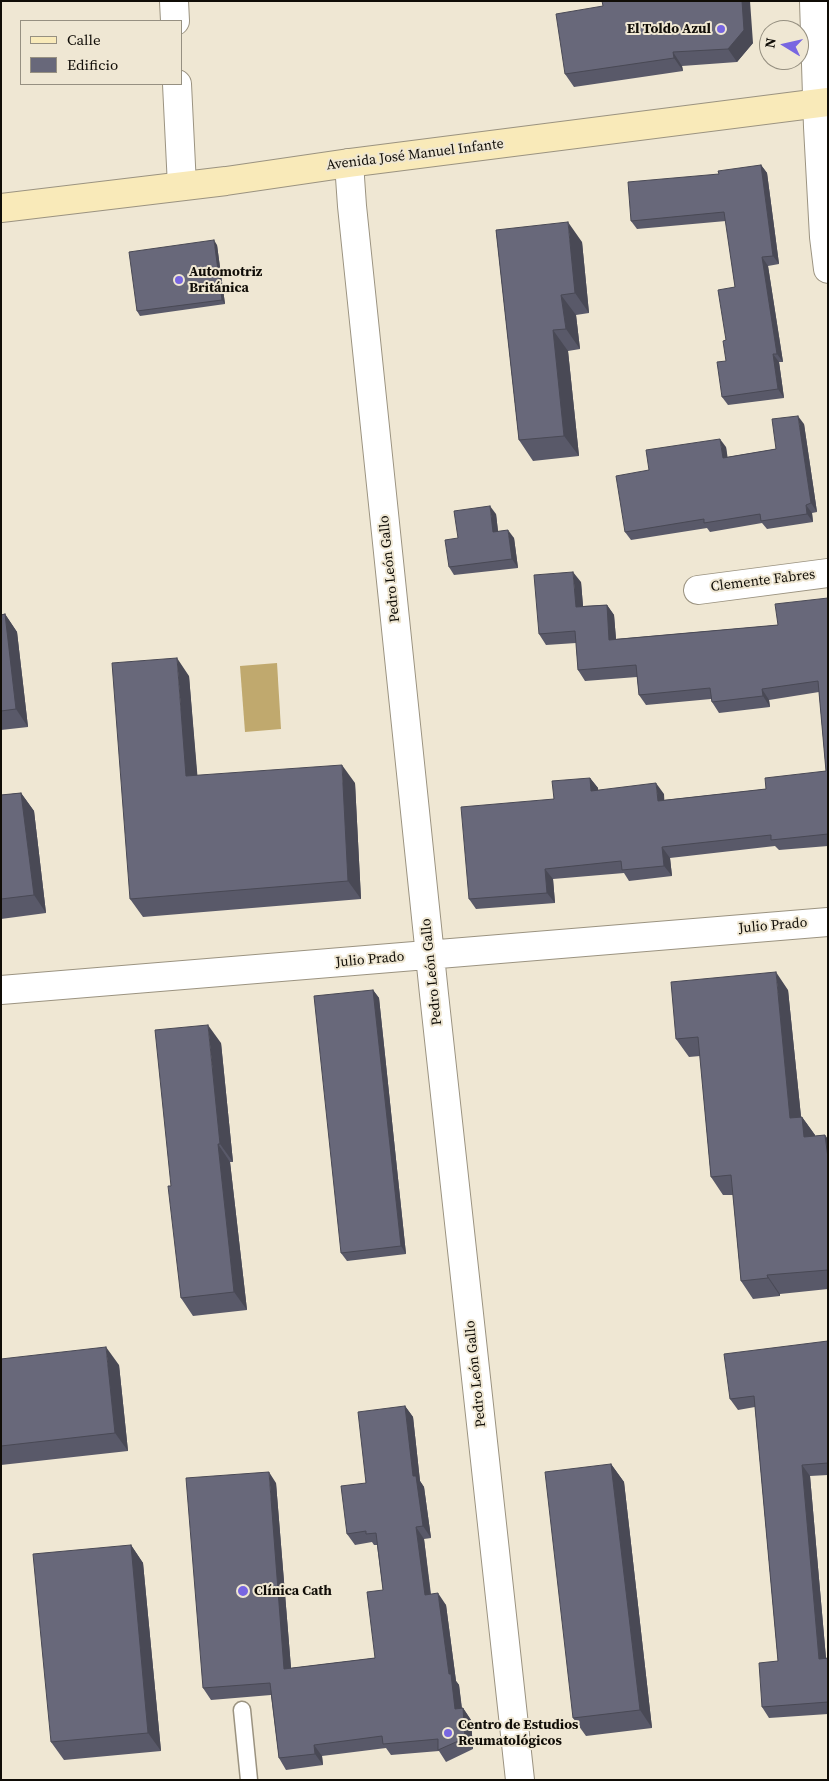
<!DOCTYPE html>
<meta charset="utf-8">
<style>
body{margin:0}
#map{position:relative;width:829px;height:1781px;overflow:hidden;background:#efe7d3;font-family:"Source Serif 4",serif}
canvas{display:block}
.frame{position:absolute;inset:0;border:2px solid #100d07;pointer-events:none}
.legend{position:absolute;left:20px;top:20px;width:162px;height:65px;box-sizing:border-box;background:#efe7d3;border:1px solid #969081;margin:0;padding:6px 9px;list-style:none;font-size:15px;color:#100d07}
.legend li{display:flex;align-items:center;gap:10px;height:25px}
.legend b{width:25px;border:1px solid #969081}
.north{position:absolute;left:759px;top:20px;width:50px;height:50px;box-sizing:border-box;background:#efe7d3;border:1px solid #969081;border-radius:50%;rotate:279deg;font-size:14px;font-weight:700;line-height:20px;text-align:center;color:#100d07}
.north::after{content:'';display:block;margin:auto;width:18px;height:22px;background:#7866e1;clip-path:polygon(50% 0,100% 100%,50% 72%,0 100%)}
</style>
<div id="map">
<canvas width="829" height="1781"></canvas>
<div class="frame"></div>
<ul class="legend">
<li><b style="height:6px;background:#f9eab9"></b>Calle</li>
<li><b style="height:14px;background:#68687a"></b>Edificio</li>
</ul>
<div class="north">N</div>
</div>
<script>
const context = document.querySelector('canvas').getContext('2d');
context.lineJoin = 'round';
function fill(path, color) {
  context.fillStyle = color;
  context.fill(path, 'evenodd');
}
function shape(rows) {
  const path = new Path2D();
  for (const r of rows) {
    path.moveTo(r[0], r[1]);
    for (let i = 2; i < r.length; i += 2) path.lineTo(r[i], r[i + 1]);
  }
  return path;
}
function stroke(path, color, width, dash) {
  context.strokeStyle = color;
  context.lineWidth = width;
  context.lineCap = dash ? 'butt' : 'round';
  context.setLineDash(dash || []);
  context.stroke(path);
}
function drawText(font, color, halo, rows, align = 'center') {
  context.font = font + ' "Source Serif 4",serif';
  context.lineWidth = 4;
  context.setLineDash([]);
  context.textBaseline = 'middle';
  context.strokeStyle = halo;
  context.fillStyle = color;
  for (const [text, x, y, turn = 0] of rows) {
    context.save();
    context.translate(x, y);
    context.rotate((+turn || 0) * Math.PI / 180);
    context.textAlign = isNaN(turn) ? turn : align;
    if (halo) context.strokeText(text, 0, 0);
    context.fillText(text, 0, 0);
    context.restore();
  }
}
const water = shape([
 [277,663,281,729,245,732,240,666]
]);
const lane = shape([
 [242,1710,249,1780]
]);
const street = shape([
 [174,1,175,21],
 [814,1,818,127,824,237,828,269],
 [177,84,182,186],
 [349,163,352,206,434,994,520,1780],
 [698,590,828,573],
 [1,990,828,922]
]);
const secondary = shape([
 [1,208,226,181,349,163,828,102]
]);
const wall = shape([
 [603,6,753,43,737,62,682,66,683,71,574,87,565,74],
 [761,165,767,173,779,264,768,266,783,362,779,362,784,398,728,405,722,397,726,361,726,340,735,287,726,221,637,229,631,221,719,174],
 [496,230,582,242,589,313,576,315,580,349,568,351,579,456,533,461,519,440],
 [217,245,225,304,140,316,137,311],
 [804,424,817,512,812,513,813,522,767,529,762,523,710,532,707,528,631,540,625,532,649,470,726,447,727,457,776,449],
 [496,514,498,531,514,538,518,568,454,575,449,567,458,538],
 [581,582,583,606,607,605,614,615,616,639,778,625,828,598,828,846,779,850,775,846,670,858,672,876,629,881,624,873,553,879,555,903,476,909,469,899,554,799,590,778,598,788,598,790,664,794,664,800,766,789,826,771,819,692,769,700,770,707,719,713,712,702,711,699,646,705,639,695,637,677,585,681,578,670,576,643,546,645,539,634],
 [5,614,17,632,28,727,1,730,1,615],
 [189,676,197,776,355,783,361,899,143,917,130,899],
 [21,793,34,811,46,913,1,919,1,795],
 [373,990,379,998,406,1254,347,1261,341,1253],
 [788,990,801,1117,802,1117,815,1135,815,1136,828,1139,828,1289,780,1294,780,1296,753,1299,741,1281,733,1195,723,1195,711,1177,700,1056,689,1057,676,1039],
 [221,1043,233,1162,230,1162,247,1310,193,1316,181,1298,171,1186],
 [828,1341,828,1475,810,1476,826,1658,828,1658,828,1714,769,1718,762,1707,778,1661,755,1407,738,1410,730,1399],
 [1,1359,119,1365,128,1451,1,1465],
 [405,1406,413,1417,420,1481,424,1487,431,1538,424,1539,431,1594,446,1605,456,1681,459,1685,462,1708,463,1708,471,1720,473,1749,446,1762,439,1751,391,1755,386,1748,322,1756,323,1765,286,1770,279,1758,271,1695,211,1700,203,1688,276,1483,291,1668,375,1658,383,1590,377,1545,374,1545,372,1542,355,1545,347,1534,366,1483],
 [611,1464,624,1482,652,1728,586,1736,573,1718],
 [131,1545,143,1563,161,1751,64,1760,51,1742]
]);
const shadedWall = shape([
 [742,1,750,1,753,43,737,62,728,49],
 [673,52,682,66,683,71,674,58],
 [761,165,767,173,779,264,773,256],
 [568,222,582,242,589,313,575,293],
 [214,240,217,245,225,304,222,300],
 [762,257,768,266,783,362,777,354],
 [561,295,576,315,580,349,566,329],
 [553,330,568,351,579,456,564,436],
 [773,354,779,362,784,398,778,389],
 [798,416,804,424,817,512,811,503],
 [720,439,726,447,729,466,723,458],
 [806,505,812,513,813,522,807,514],
 [490,506,496,514,499,540,493,532],
 [508,530,514,538,518,568,512,559],
 [573,572,581,582,584,618,576,607],
 [607,605,614,615,617,651,609,640],
 [5,614,17,632,28,727,16,709],
 [177,658,189,676,199,794,186,776],
 [762,689,769,700,770,707,763,696],
 [342,765,355,783,361,899,348,881],
 [590,778,598,788,599,801,591,791],
 [656,783,664,794,665,812,658,801],
 [21,793,34,811,46,913,34,895],
 [662,847,670,858,672,876,664,866],
 [545,869,553,879,555,903,547,893],
 [776,972,788,990,803,1136,790,1118],
 [373,990,379,998,406,1254,401,1246],
 [208,1025,221,1043,233,1162,220,1144],
 [802,1117,815,1135,817,1155,804,1137],
 [825,1135,828,1139,828,1158],
 [218,1144,230,1162,247,1310,234,1292],
 [767,1275,780,1294,780,1296,768,1278],
 [106,1347,119,1365,128,1451,115,1433],
 [405,1406,413,1417,420,1481,424,1487,431,1538,423,1526,413,1476],
 [611,1464,624,1482,652,1728,640,1710],
 [802,1465,810,1476,827,1670,819,1659],
 [269,1472,276,1483,292,1680,284,1669],
 [416,1527,424,1539,432,1607,425,1595],
 [131,1545,143,1563,161,1751,148,1733],
 [438,1593,446,1605,456,1681,459,1685,463,1720,455,1709,449,1674],
 [463,1708,471,1720,473,1749,465,1738],
 [314,1745,322,1756,323,1765,315,1754]
]);
const building = shape([
 [602,1,742,1,744,30,728,49,673,52,674,58,565,74,556,14,603,6,602,1],
 [761,165,773,256,762,257,777,354,773,354,778,389,722,397,717,362,726,361,723,341,726,340,718,290,735,287,724,212,631,221,628,182,719,174,718,171,761,165],
 [568,222,575,293,561,295,566,329,553,330,564,436,519,440,496,230,568,222],
 [214,240,222,300,137,311,129,252,214,240],
 [798,416,811,503,806,505,807,514,761,521,760,514,704,523,704,519,625,532,616,476,649,470,646,450,720,439,723,458,776,449,772,419,798,416],
 [490,506,493,532,508,530,512,559,449,567,445,540,458,538,454,511,490,506],
 [573,572,576,607,607,605,609,640,778,625,775,604,828,598,828,834,771,840,771,835,662,847,664,866,622,870,621,861,545,869,547,893,469,899,461,807,554,799,552,781,590,778,591,791,656,783,658,801,766,789,765,778,826,771,818,681,762,689,763,696,712,702,710,688,639,695,636,665,578,670,575,631,539,634,534,575,573,572],
 [5,614,16,709,1,711,1,615,5,614],
 [177,658,186,776,342,765,348,881,130,899,112,663,177,658],
 [21,793,34,895,1,899,1,795,21,793],
 [776,972,790,1118,802,1117,804,1137,825,1135,828,1158,828,1270,767,1275,768,1278,741,1281,731,1175,711,1177,698,1037,676,1039,671,982,776,972],
 [373,990,401,1246,341,1253,314,996,373,990],
 [208,1025,220,1144,218,1144,234,1292,181,1298,168,1186,171,1186,155,1030,208,1025],
 [828,1341,828,1463,802,1465,819,1659,828,1658,828,1702,762,1707,759,1663,778,1661,754,1396,730,1399,724,1354,828,1341],
 [106,1347,115,1433,1,1446,1,1359,106,1347],
 [405,1406,413,1476,416,1476,423,1526,416,1527,425,1595,438,1593,449,1674,451,1674,455,1709,463,1708,465,1738,438,1750,438,1739,383,1744,382,1736,314,1745,315,1754,279,1758,270,1683,203,1688,186,1478,269,1472,284,1669,375,1658,367,1592,383,1590,376,1533,366,1534,366,1531,347,1534,341,1486,366,1483,358,1412,405,1406],
 [611,1464,640,1710,573,1718,545,1472,611,1464],
 [131,1545,148,1733,51,1742,33,1554,131,1545]
]);
const markers = [
 [721,29,5,"#7866e1"],
 [179,280,5,"#7866e1"],
 [243,1591,6,"#7866e1"],
 [448,1733,5,"#7866e1"]
];
const poiNames = [
 ["El Toldo Azul",711,29,"right"],
 ["Automotriz",189,272],
 ["Británica",189,288],
 ["Clínica Cath",254,1591],
 ["Centro de Estudios",458,1725],
 ["Reumatológicos",458,1741]
];
const streetNames = [
 ["Avenida José Manuel Infante",415,155,-7],
 ["Pedro León Gallo",390,569,-96],
 ["Clemente Fabres",763,581,-7],
 ["Julio Prado",773,926,-5],
 ["Julio Prado",370,960,-5],
 ["Pedro León Gallo",432,972,-96],
 ["Pedro León Gallo",476,1374,-96]
];
fill(water, '#c0a96e');
stroke(lane, '#9b9380', 19);
stroke(street, '#9b9380', 30);
stroke(secondary, '#9b9380', 30);
stroke(lane, '#fff', 16);
stroke(street, '#fff', 28);
stroke(secondary, '#f9eab9', 28);
fill(wall, '#595969');
fill(shadedWall, '#494955');
fill(building, '#68687a');
stroke(building, '#494955', 1);
for (const [x, y, r, color] of markers) {
  const dot = new Path2D();
  dot.arc(x, y, r, 0, 2 * Math.PI);
  context.fillStyle = color;
  context.fill(dot);
  stroke(dot, '#efe7d3', 2);
}
drawText('bold 14px', '#100d07', '#efe7d3', poiNames, 'left');
drawText('14px', '#100d07', '#efe7d3', streetNames);
</script>
